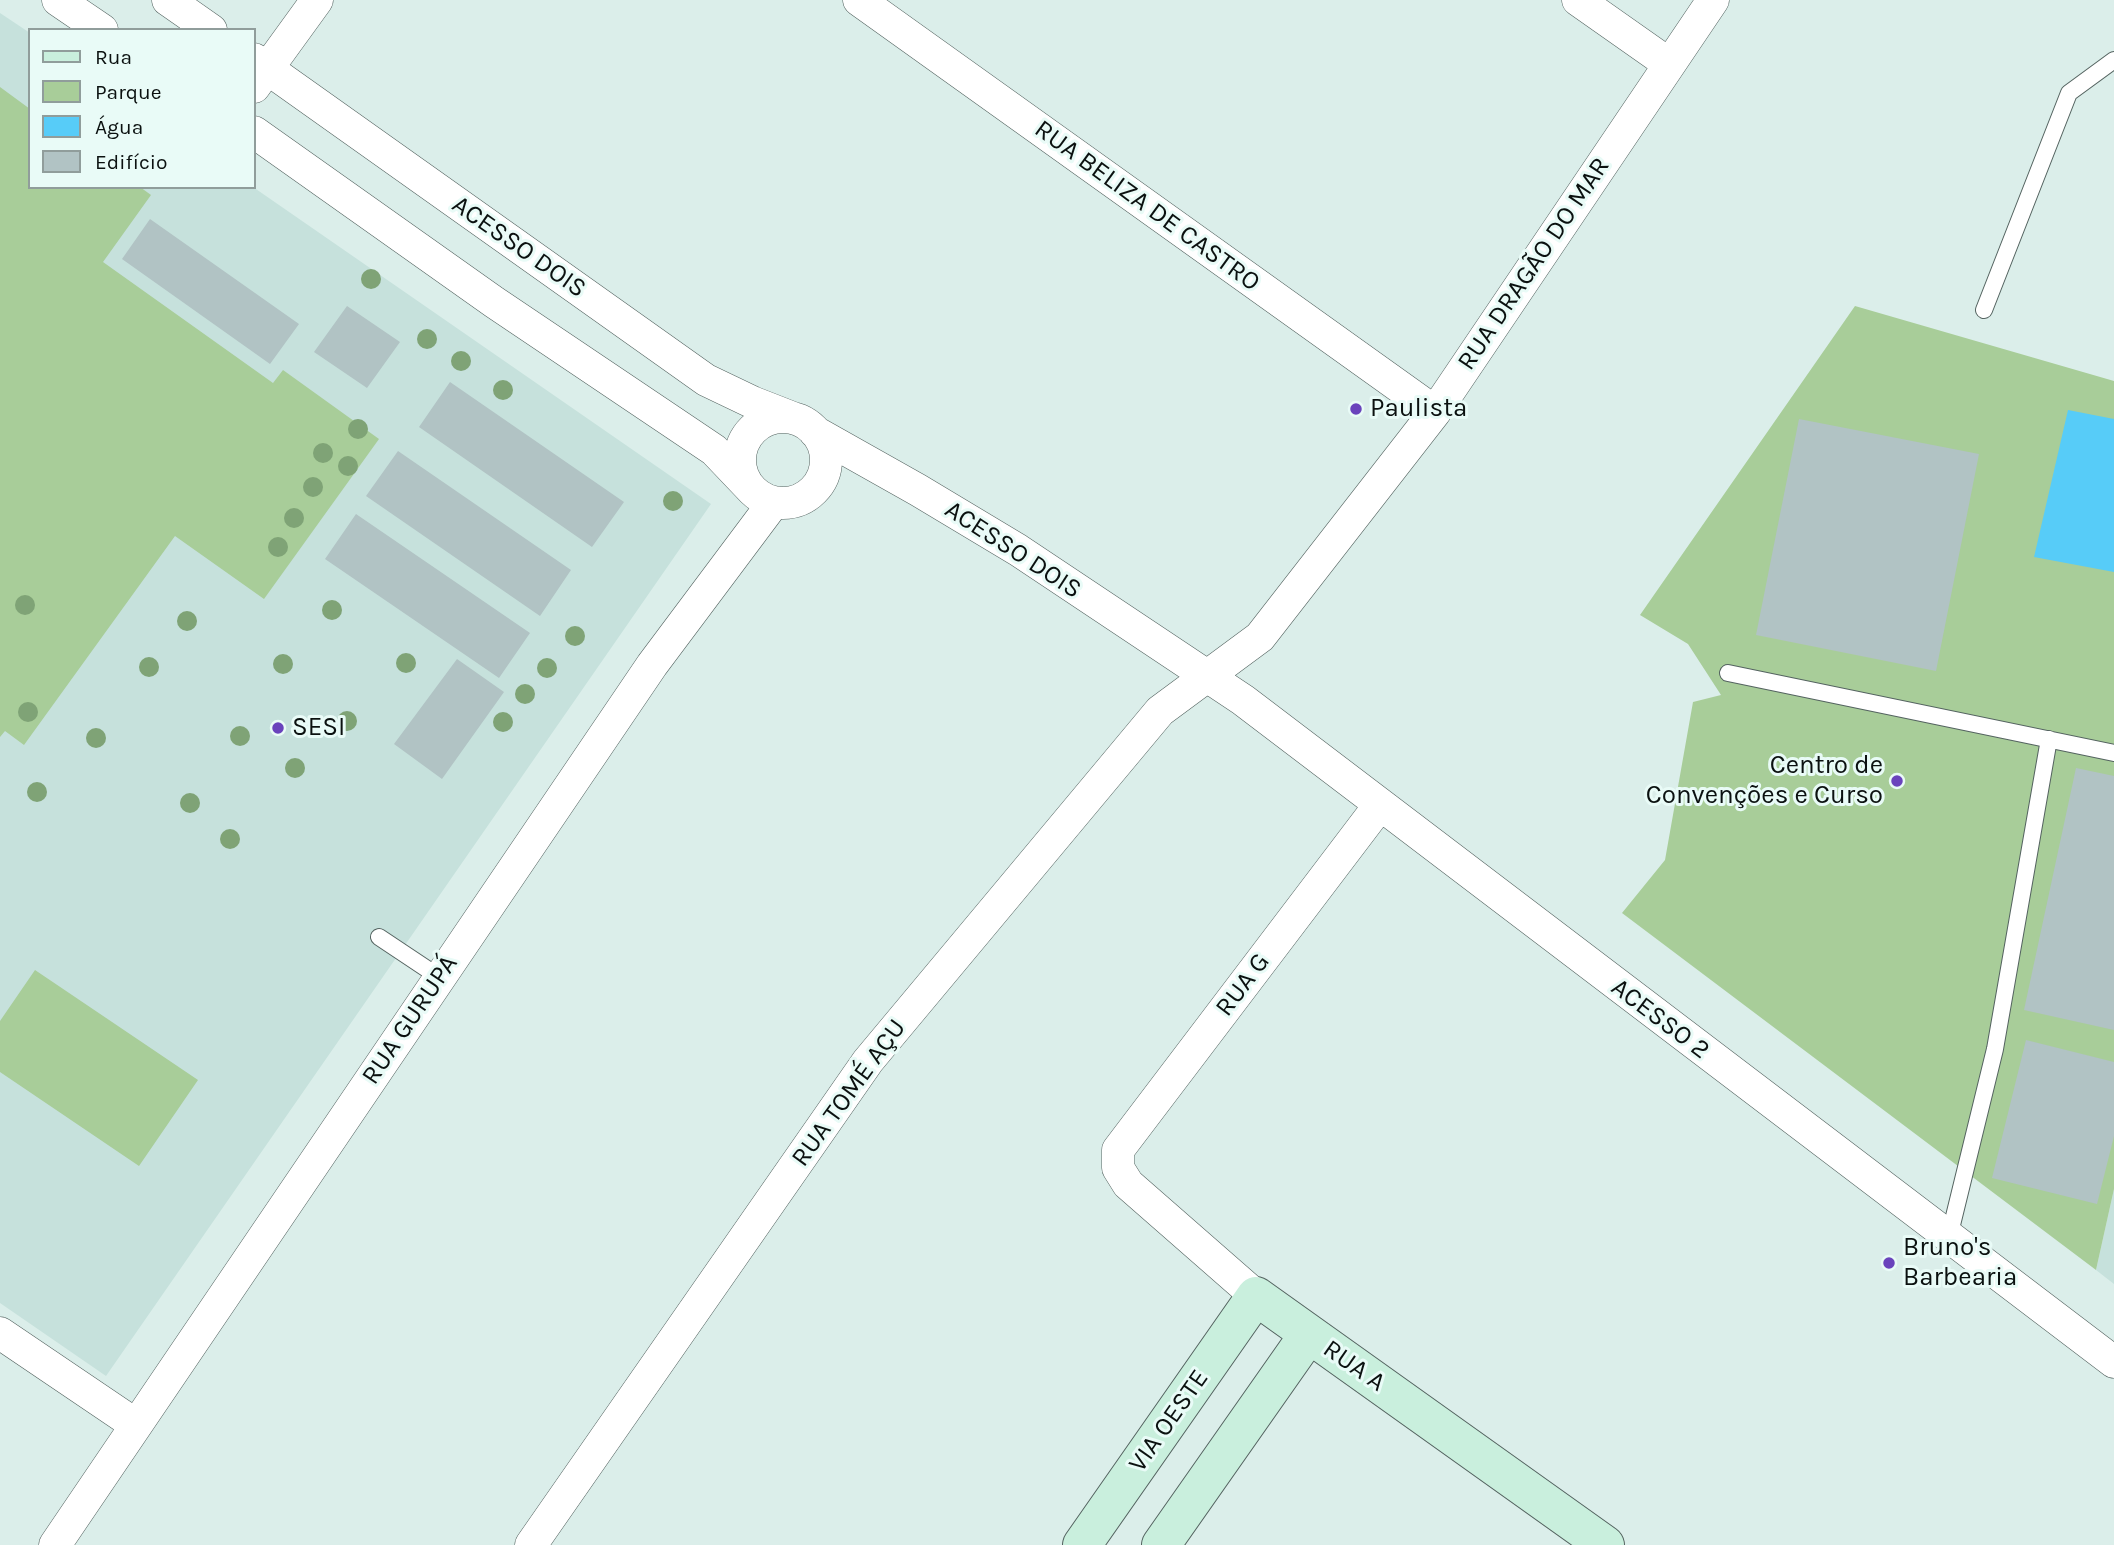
<!DOCTYPE html>
<meta charset="utf-8">
<style>
body{margin:0}
#map{position:relative;width:2114px;height:1545px;overflow:hidden;background:#dbeeea;font-family:Karla,sans-serif}
canvas{display:block}
.legend{position:absolute;left:28px;top:28px;width:228px;height:161px;box-sizing:border-box;background:#e9fbf7;border:2px solid #909d9b;margin:0;padding:9px 12px;list-style:none;font-size:21px;color:#0b1110}
.legend li{display:flex;align-items:center;gap:14px;height:35px}
.legend b{width:35px;border:2px solid #909d9b}
</style>
<div id="map">
<canvas width="2114" height="1545"></canvas>
<ul class="legend">
<li><b style="height:9px;background:#c9efdd"></b>Rua</li>
<li><b style="height:19px;background:#a8cd99"></b>Parque</li>
<li><b style="height:19px;background:#57ccf8"></b>Água</li>
<li><b style="height:19px;background:#b1c3c4"></b>Edifício</li>
</ul>
</div>
<script>
const context = document.querySelector('canvas').getContext('2d');
context.lineJoin = 'round';
function fill(path, color) {
  context.fillStyle = color;
  context.fill(path, 'evenodd');
}
function shape(rows) {
  const path = new Path2D();
  for (const r of rows) {
    if (r.length === 3) {
      path.moveTo(r[0] + r[2], r[1]);
      path.arc(r[0], r[1], r[2], 0, 2 * Math.PI);
      continue;
    }
    path.moveTo(r[0], r[1]);
    for (let i = 2; i < r.length; i += 2) path.lineTo(r[i], r[i + 1]);
  }
  return path;
}
function stroke(path, color, width, dash) {
  context.strokeStyle = color;
  context.lineWidth = width;
  context.lineCap = dash ? 'butt' : 'round';
  context.setLineDash(dash || []);
  context.stroke(path);
}
function drawText(font, color, halo, rows, align = 'center') {
  context.font = font + ' Karla,sans-serif';
  context.lineWidth = 6;
  context.setLineDash([]);
  context.textBaseline = 'middle';
  context.strokeStyle = halo;
  context.fillStyle = color;
  for (const [text, x, y, turn = 0] of rows) {
    context.save();
    context.translate(x, y);
    context.rotate((+turn || 0) * Math.PI / 180);
    context.textAlign = isNaN(turn) ? turn : align;
    if (halo) context.strokeText(text, 0, 0);
    context.fillText(text, 0, 0);
    context.restore();
  }
}
const built = shape([
 [0,13,30,33,30,187,253,187,711,504,106,1376,0,1303],
 [2114,1189,2114,1284,2096,1270]
]);
const green = shape([
 [0,87,30,109,30,187,140,187,151,195,103,262,273,383,283,370,379,439,264,599,175,536,24,745,5,731,0,737],
 [1855,306,2114,381,2114,1189,2096,1270,1622,913,1665,860,1693,702,1721,695,1688,644,1640,615],
 [35,970,198,1080,139,1166,0,1072,0,1021]
]);
const water = shape([
 [2068,410,2114,419,2114,572,2034,557]
]);
const building = shape([
 [150,219,299,324,270,364,122,259],
 [347,306,400,342,367,388,314,352],
 [450,382,624,502,592,547,419,427],
 [1799,419,1979,454,1936,671,1756,635],
 [398,451,571,570,540,616,366,496],
 [356,514,530,633,499,678,325,559],
 [457,659,504,692,442,779,394,744],
 [2076,768,2114,776,2114,1030,2024,1010],
 [2026,1040,2114,1062,2114,1136,2097,1204,1992,1178]
]);
const lane = shape([
 [1984,310,2069,93,2114,60],
 [1728,673,2114,753],
 [379,937,439,977],
 [1949,1237,1995,1049,2049,739]
]);
const street = shape([
 [58,0,102,30],
 [168,0,211,30],
 [859,0,1435,412],
 [1578,0,1669,64],
 [254,59,706,380,752,402,793,418],
 [254,87,317,0],
 [254,132,494,302,714,450,753,491],
 [783,460,43],
 [815,432,918,490,1018,550,1243,700,2114,1362],
 [1256,1296,1128,1184,1118,1168,1118,1150,1379,806],
 [0,1333,136,1425],
 [55,1545,652,665,774,502],
 [531,1545,868,1061,1160,711,1260,637,1435,412,1713,0]
]);
const secondary = shape([
 [1082,1545,1256,1296,1605,1545],
 [1161,1545,1309,1334]
]);
const trees = [
 [371,279],
 [427,339],
 [461,361],
 [503,390],
 [358,429],
 [323,453],
 [348,466],
 [313,487],
 [673,501],
 [294,518],
 [278,547],
 [25,605],
 [332,610],
 [187,621],
 [575,636],
 [406,663],
 [283,664],
 [149,667],
 [547,668],
 [525,694],
 [28,712],
 [347,721],
 [503,722],
 [240,736],
 [96,738],
 [295,768],
 [37,792],
 [190,803],
 [230,839]
];
const markers = [
 [1356,409,7,"#6a43bc"],
 [278,728,7,"#6a43bc"],
 [1897,781,7,"#6a43bc"],
 [1889,1263,7,"#6a43bc"]
];
const streetNames = [
 ["RUA BELIZA DE CASTRO",1147,206,36],
 ["ACESSO DOIS",519,247,35],
 ["RUA DRAGÃO DO MAR",1534,264,-56],
 ["ACESSO DOIS",1013,550,33],
 ["RUA G",1243,985,-53],
 ["ACESSO 2",1660,1019,37],
 ["RUA GURUPÁ",410,1020,-56],
 ["RUA TOMÉ AÇU",849,1093,-54],
 ["RUA A",1354,1366,35],
 ["VIA OESTE",1169,1421,-55]
];
const poiNames = [
 ["Paulista",1370,409],
 ["SESI",292,728],
 ["Centro de",1883,766,"right"],
 ["Convenções e Curso",1883,796,"right"],
 ["Bruno's",1903,1248],
 ["Barbearia",1903,1278]
];
fill(built, '#c6e1dc');
fill(green, '#a8cd99');
fill(water, '#57ccf8');
fill(building, '#b1c3c4');
stroke(lane, '#546360', 18);
stroke(street, '#546360', 33);
stroke(secondary, '#546360', 40);
stroke(lane, '#fff', 16);
stroke(street, '#fff', 32);
stroke(secondary, '#c9efdd', 38);
context.fillStyle = '#7fa376';
for (const [x, y] of trees) {
  context.beginPath();
  context.arc(x, y, 10, 0, 2 * Math.PI);
  context.fill();
}
for (const [x, y, r, color] of markers) {
  const dot = new Path2D();
  dot.arc(x, y, r, 0, 2 * Math.PI);
  context.fillStyle = color;
  context.fill(dot);
  stroke(dot, '#e9fbf7', 2.5);
}
drawText('26px', '#0b1110', '#e9fbf7', streetNames);
drawText('26px', '#0b1110', '#e9fbf7', poiNames, 'left');
</script>
